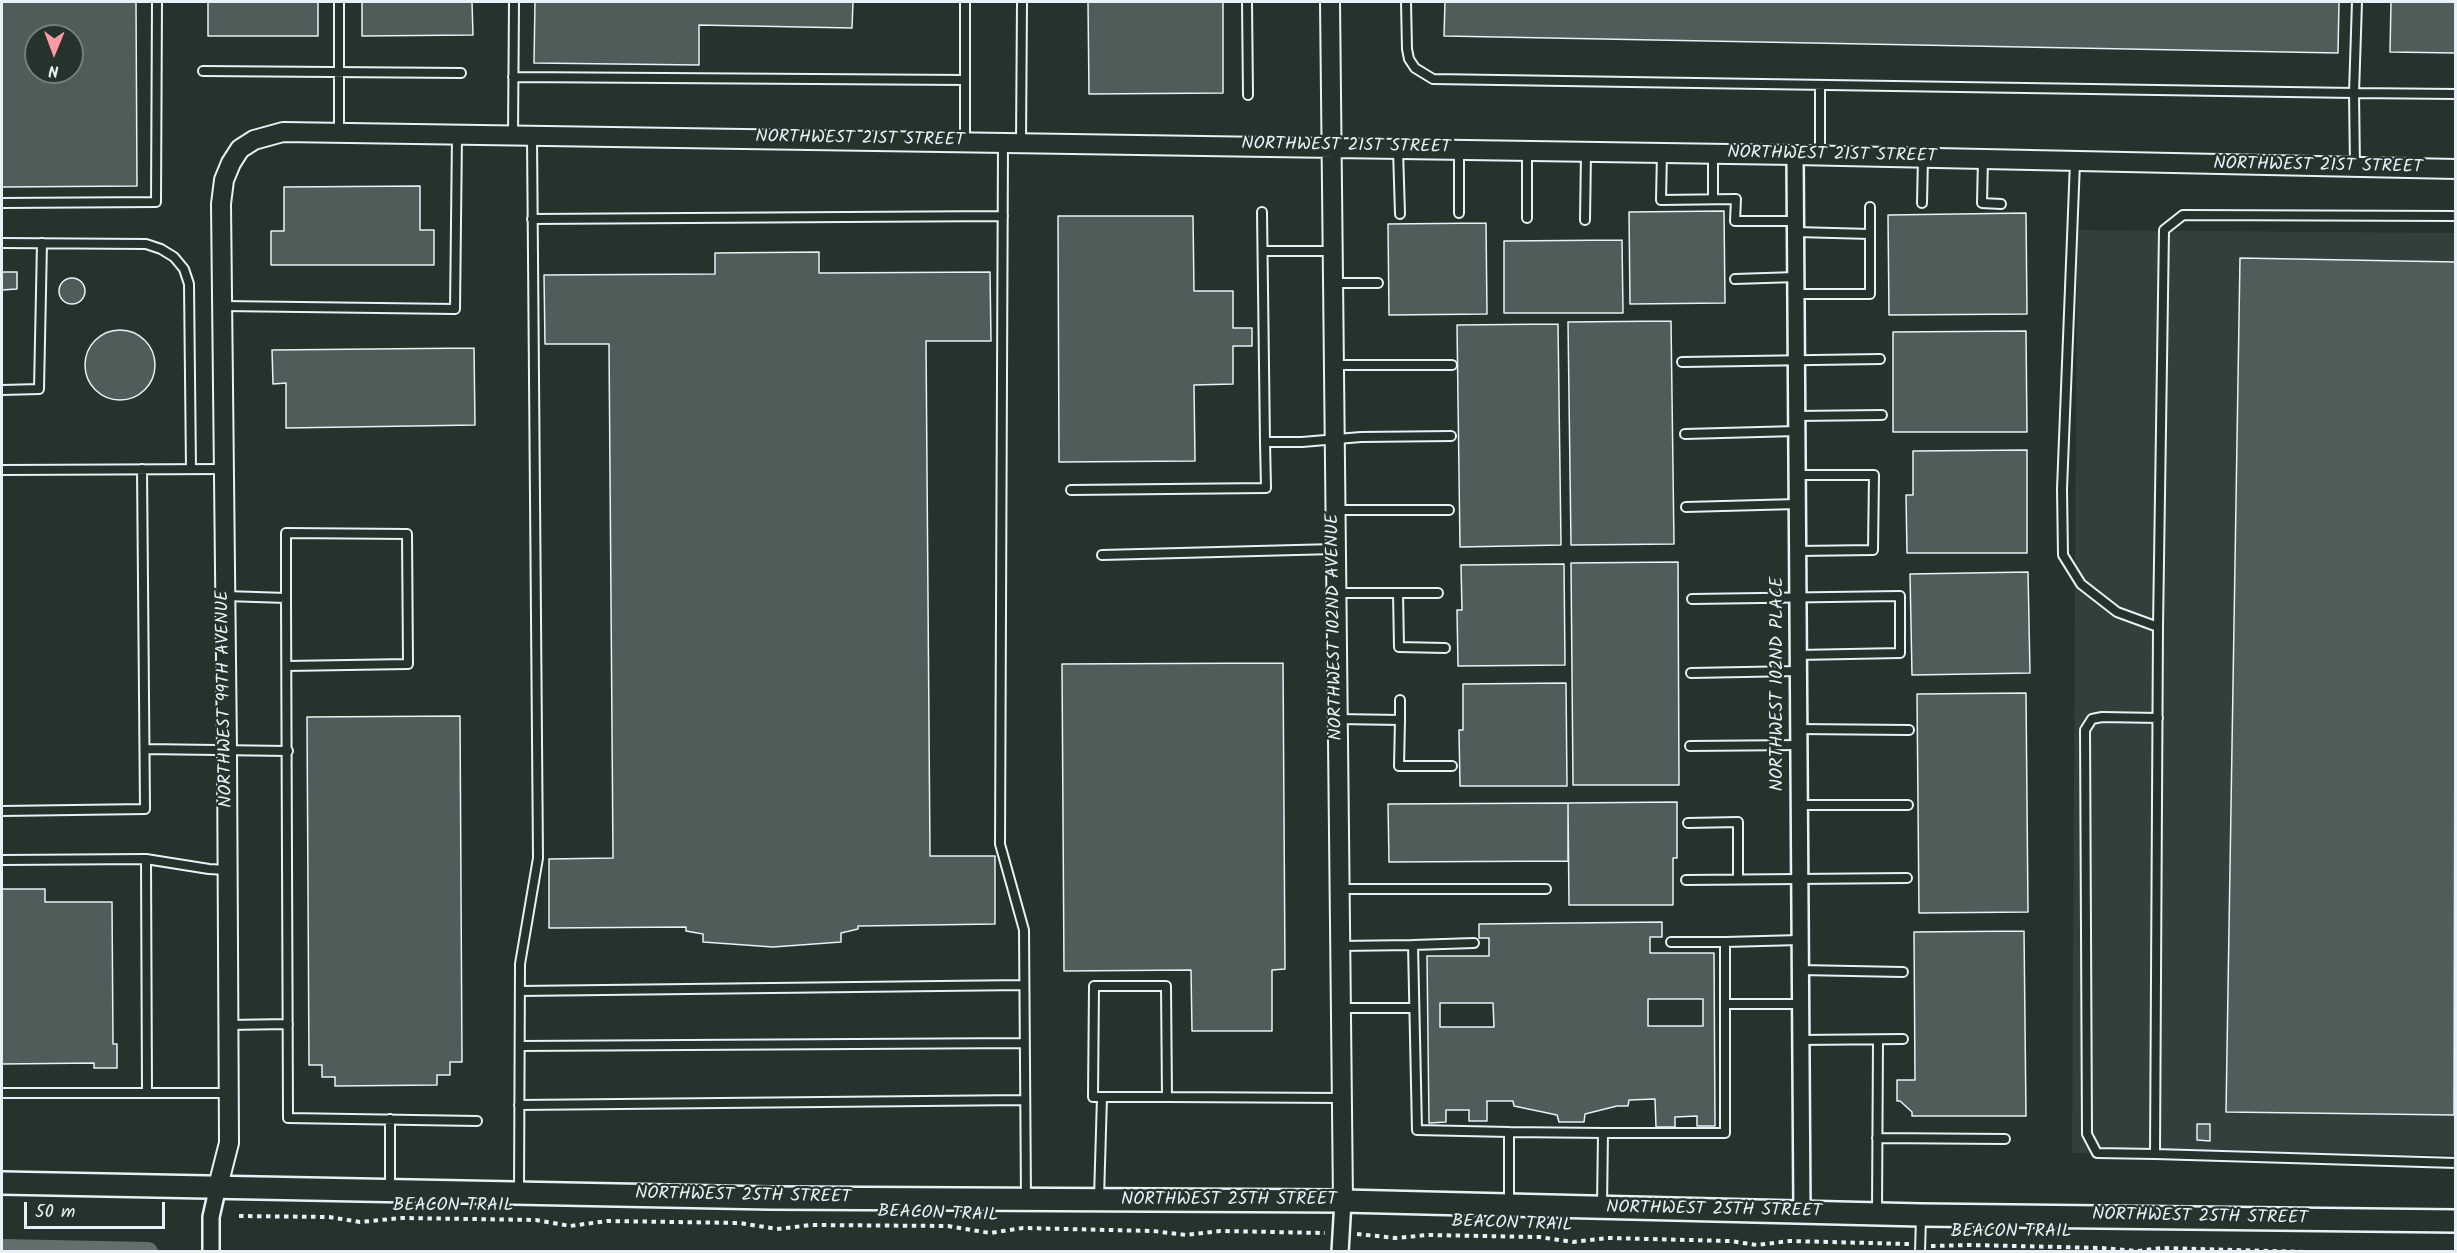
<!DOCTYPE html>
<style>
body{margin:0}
#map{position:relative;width:2457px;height:1253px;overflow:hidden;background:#26332d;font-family:Kalam,sans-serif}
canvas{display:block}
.frame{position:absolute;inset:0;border:3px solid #e8f1f8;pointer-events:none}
.north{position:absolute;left:24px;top:24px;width:60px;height:60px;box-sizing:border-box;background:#26332d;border:2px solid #747f7e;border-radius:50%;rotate:181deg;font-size:16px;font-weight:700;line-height:24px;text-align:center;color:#e8f1f8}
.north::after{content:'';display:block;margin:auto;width:21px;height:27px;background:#ff9aa2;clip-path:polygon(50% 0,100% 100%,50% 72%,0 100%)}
.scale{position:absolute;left:24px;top:1202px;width:141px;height:27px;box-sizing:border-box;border:3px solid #e8f1f8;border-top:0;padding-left:8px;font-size:18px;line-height:21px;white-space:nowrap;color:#e8f1f8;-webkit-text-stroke:4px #26332d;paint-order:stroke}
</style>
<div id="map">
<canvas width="2457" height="1253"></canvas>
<div class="frame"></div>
<div class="north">N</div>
<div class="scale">50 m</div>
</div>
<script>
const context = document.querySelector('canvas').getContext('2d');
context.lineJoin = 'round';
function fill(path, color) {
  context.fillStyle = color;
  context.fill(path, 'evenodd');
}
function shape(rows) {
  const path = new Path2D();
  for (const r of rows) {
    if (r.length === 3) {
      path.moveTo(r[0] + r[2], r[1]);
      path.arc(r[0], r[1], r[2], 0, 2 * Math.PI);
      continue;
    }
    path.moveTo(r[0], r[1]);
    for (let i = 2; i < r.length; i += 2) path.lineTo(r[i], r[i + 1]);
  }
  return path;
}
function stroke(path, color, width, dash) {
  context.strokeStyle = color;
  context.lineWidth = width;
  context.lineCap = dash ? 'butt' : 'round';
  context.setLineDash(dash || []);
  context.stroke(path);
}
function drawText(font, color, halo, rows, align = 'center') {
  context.font = font + ' Kalam,sans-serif';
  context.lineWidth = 4.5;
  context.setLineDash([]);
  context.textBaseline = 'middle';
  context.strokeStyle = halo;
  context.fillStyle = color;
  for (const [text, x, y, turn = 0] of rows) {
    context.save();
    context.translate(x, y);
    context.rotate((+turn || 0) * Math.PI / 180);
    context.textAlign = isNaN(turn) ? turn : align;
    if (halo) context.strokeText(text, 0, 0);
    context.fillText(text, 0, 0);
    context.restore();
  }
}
const built = shape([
 [2077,230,2455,233,2455,1155,2072,1153]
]);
const canal = shape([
 [2,1249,148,1252]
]);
const building = shape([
 [2,2,136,2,137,186,2,187,2,2],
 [36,36,72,36,72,72,36,72,36,36],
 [208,2,318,2,318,36,208,36,208,2],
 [362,2,472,2,473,35,362,36,362,2],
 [535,2,853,2,852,28,699,25,699,65,534,63,535,2],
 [1088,2,1223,2,1223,93,1089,94,1088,2],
 [1445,2,2339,2,2338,53,1444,36,1445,2],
 [2391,2,2456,2,2456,53,2390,52,2391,2],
 [420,186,420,230,434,230,434,265,271,265,271,231,284,231,284,187,420,186],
 [1724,211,1725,303,1630,304,1629,212,1724,211],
 [2026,213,2027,314,1889,315,1888,215,2026,213],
 [1058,216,1193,216,1194,291,1233,291,1233,328,1252,328,1252,346,1233,346,1233,384,1194,385,1195,461,1059,462,1058,216],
 [1486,223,1487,314,1389,315,1388,224,1486,223],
 [1622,240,1623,313,1504,313,1504,241,1622,240],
 [819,252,819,273,990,272,991,341,926,341,930,856,995,856,995,924,858,926,858,929,841,933,841,942,773,947,703,942,703,934,686,931,686,927,549,928,549,859,613,858,609,344,545,344,544,275,715,274,715,253,819,252],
 [2240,258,2456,262,2454,1115,2226,1112,2240,258],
 [2,272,17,272,17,289,2,290,2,272],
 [72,291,13],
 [1671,321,1674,544,1571,545,1568,322,1671,321],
 [1558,324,1561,545,1460,547,1457,325,1558,324],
 [120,365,35],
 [2026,331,2027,432,1893,432,1893,332,2026,331],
 [474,348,475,425,286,428,286,383,273,384,272,350,474,348],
 [2027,450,2027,553,1907,553,1906,495,1913,495,1913,451,2027,450],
 [1678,562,1679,785,1573,785,1571,563,1678,562],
 [1564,564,1565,665,1458,666,1457,610,1462,610,1461,565,1564,564],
 [2028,572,2030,673,1912,675,1910,574,2028,572],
 [1283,663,1285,969,1272,970,1272,1031,1192,1031,1191,970,1064,971,1062,664,1283,663],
 [1566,683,1567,786,1460,786,1459,730,1463,730,1463,684,1566,683],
 [2026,693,2028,912,1919,913,1917,694,2026,693],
 [460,716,462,1062,450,1062,450,1075,437,1075,437,1085,335,1086,335,1077,322,1077,322,1065,309,1065,307,717,460,716],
 [1677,802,1677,858,1673,858,1673,905,1569,905,1568,803,1677,802],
 [1568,803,1568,861,1389,862,1388,804,1568,803],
 [2,889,45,889,45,902,112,902,113,1044,117,1044,117,1068,94,1068,94,1063,2,1064,2,889],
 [1662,922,1662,937,1650,937,1650,953,1714,953,1715,1126,1697,1126,1697,1116,1675,1117,1675,1127,1656,1127,1655,1099,1629,1100,1628,1106,1617,1106,1585,1114,1584,1122,1559,1122,1557,1115,1514,1106,1513,1101,1487,1101,1487,1121,1469,1121,1469,1110,1446,1110,1446,1122,1429,1123,1427,956,1489,956,1489,938,1479,938,1479,924,1662,922],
 [1648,999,1703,999,1703,1026,1648,1026,1648,999],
 [1440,1003,1493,1003,1494,1027,1440,1027,1440,1003],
 [2024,931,2026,1116,1912,1116,1912,1112,1900,1101,1897,1101,1897,1080,1915,1080,1914,932,2024,931],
 [2197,1124,2210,1124,2210,1141,2197,1140,2197,1124]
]);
const path = shape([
 [239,1216,329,1217,360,1222,402,1218,536,1220,570,1226,607,1221,740,1223,777,1229,811,1225,948,1226,990,1233,1023,1228,1153,1231,1186,1235,1220,1231,1325,1233],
 [1357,1234,1396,1238,1428,1235,1539,1237,1573,1242,1608,1238,1730,1241,1757,1245,1790,1241,1909,1244],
 [1931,1246,1970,1245,2102,1248,2137,1251,2162,1248,2305,1252],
 [2364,1252,2366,1252]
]);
const service = shape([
 [339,2,339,133],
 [965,2,965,141],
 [1247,2,1248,95],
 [1406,2,1407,49,1409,59,1415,68,1433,79,2354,93,2355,166],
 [2357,2,2354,93,2456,94],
 [203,71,461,73],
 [513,77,965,80],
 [513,135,514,2],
 [1021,142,1022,2],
 [1003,143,1000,844,1024,930,1026,1199],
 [1398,150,1400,214],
 [1459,151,1459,213],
 [1662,153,1661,200,1736,199,1735,221,1796,221],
 [1820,156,1820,85],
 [1983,159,1982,203,2001,204],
 [2075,162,2062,489,2063,555,2081,584,2117,612,2158,627],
 [1713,199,1713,154],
 [2,203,156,202,157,2],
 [1922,203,1923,158],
 [1262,212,1265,442],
 [2456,216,2183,215,2164,230,2158,627,2155,1154,2456,1163],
 [1527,218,1527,152],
 [532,219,1003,216],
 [1585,220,1586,153],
 [1796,232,1870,234,1870,207],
 [2,243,146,244,161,249,174,257,184,269,189,284,191,469],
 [1263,251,1332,251],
 [1735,279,1796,277],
 [1334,283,1378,283],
 [1796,294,1870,294,1870,234],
 [223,306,455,309,457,136],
 [1682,362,1880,359],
 [1334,365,1452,365],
 [2,390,39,389,42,243],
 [1797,416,1882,415],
 [1685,434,1797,431],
 [2,470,223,469],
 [1797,475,1874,475,1873,550,1798,551],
 [1071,490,1266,488,1265,442,1302,442,1361,437,1451,436],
 [1686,507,1797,504],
 [1336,510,1449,510],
 [1102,555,1335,549],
 [1337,593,1438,593],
 [1398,593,1399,647,1445,648],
 [226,596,286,598,288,1118,477,1121],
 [286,598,286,533,407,534,408,664,287,666],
 [1692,599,1900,596,1900,653,1798,655],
 [1691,673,1798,671],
 [1338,719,1400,720,1399,766,1452,766],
 [1400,720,1400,700],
 [1799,729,1909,730],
 [1690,746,1799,745],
 [145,749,288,751],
 [1799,805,1908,805],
 [2,811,145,809,142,469],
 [1688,823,1738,822,1738,879],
 [146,859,147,1093],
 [2,860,146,859,209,869,227,870],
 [1686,880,1907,878],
 [1340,889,1546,889],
 [1725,942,1800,940],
 [1474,943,1413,945,1417,1130,1509,1132,1509,1204],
 [1340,946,1413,945],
 [1800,970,1903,972],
 [520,991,1024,985],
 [1725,1004,1800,1004],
 [1340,1008,1414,1008],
 [229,1025,288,1024],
 [1800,1040,1903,1039],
 [520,1046,1024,1043],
 [2,1093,228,1093],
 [1167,1097,1166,986,1094,986,1093,1097,1167,1097,1341,1098],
 [519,1105,1025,1100],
 [390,1119,390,1190],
 [1509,1132,1603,1133,1602,1206],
 [1603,1133,1725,1133,1725,942,1671,942],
 [1877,1138,2005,1139],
 [2155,1154,2097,1153,2087,1134,2085,730,2092,719,2102,717,2158,718],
 [519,1191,520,964,538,858,532,137],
 [1099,1198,1102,1097],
 [1877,1212,1878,1040],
 [1920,1252,1921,1217]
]);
const minor = shape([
 [1795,155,1802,1213],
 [211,1252,211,1217,218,1186],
 [1340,1252,1343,1201]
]);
const tertiary = shape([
 [1330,2,1343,1201],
 [218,1186,229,1143,227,750,221,204,224,180,231,163,240,149,254,140,283,132,1795,155,2456,169]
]);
const secondary = shape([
 [2,1183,770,1198,1343,1201,1921,1215,2456,1221]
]);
const streetNames = [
 ["NORTHWEST 21ST STREET",860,140,1],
 ["NORTHWEST 21ST STREET",1346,147,1],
 ["NORTHWEST 21ST STREET",1832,156,1],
 ["NORTHWEST 21ST STREET",2318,167,1],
 ["NORTHWEST 102ND AVENUE",1336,627,-91],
 ["NORTHWEST 102ND PLACE",1779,684,-90],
 ["NORTHWEST 99TH AVENUE",226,699,-91],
 ["NORTHWEST 25TH STREET",743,1197,1],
 ["NORTHWEST 25TH STREET",1229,1201],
 ["BEACON TRAIL",453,1207],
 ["NORTHWEST 25TH STREET",1714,1211,1],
 ["BEACON TRAIL",938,1215,2],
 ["NORTHWEST 25TH STREET",2200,1218,1],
 ["BEACON TRAIL",1512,1225,2],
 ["BEACON TRAIL",2011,1233]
];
fill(built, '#333f3a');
stroke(canal, '#636f6d', 20);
fill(building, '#505c59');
stroke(building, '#e8f1f8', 1.5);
stroke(service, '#e8f1f8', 12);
stroke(minor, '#e8f1f8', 20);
stroke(tertiary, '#e8f1f8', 22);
stroke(secondary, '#e8f1f8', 26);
stroke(path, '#e8f1f8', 4, [4.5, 4.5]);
stroke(service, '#26332d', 8);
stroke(minor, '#26332d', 15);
stroke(tertiary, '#26332d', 18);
stroke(secondary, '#26332d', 21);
drawText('18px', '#e8f1f8', '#26332d', streetNames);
</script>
